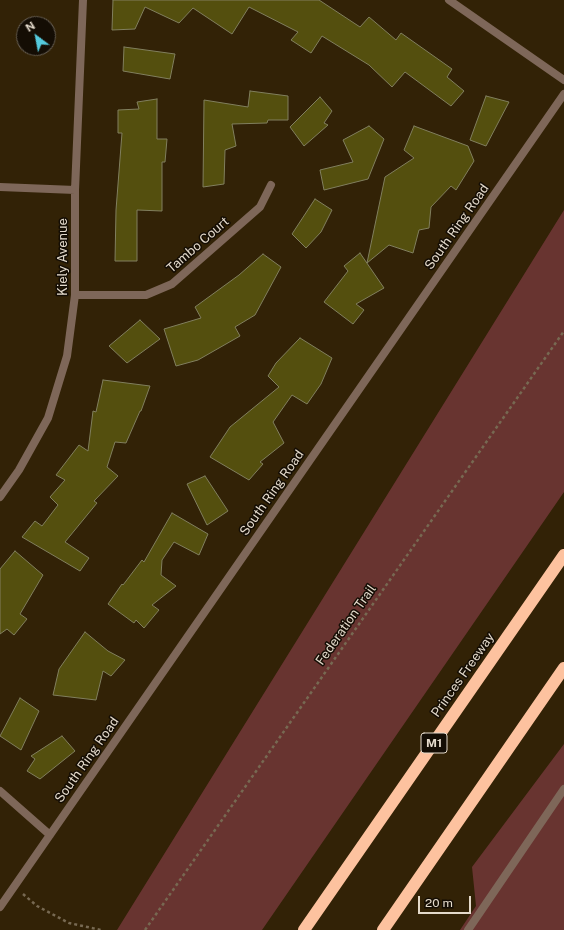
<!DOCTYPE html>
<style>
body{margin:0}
#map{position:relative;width:564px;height:930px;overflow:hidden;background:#322206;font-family:"Public Sans",sans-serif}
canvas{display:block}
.north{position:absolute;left:16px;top:16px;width:40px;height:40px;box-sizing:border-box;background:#140d04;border:1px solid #675f54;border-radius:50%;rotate:328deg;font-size:11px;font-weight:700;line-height:16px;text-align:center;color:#e4dacb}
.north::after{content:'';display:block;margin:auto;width:14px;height:18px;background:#54cadd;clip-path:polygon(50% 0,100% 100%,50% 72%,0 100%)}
.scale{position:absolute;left:418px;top:896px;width:53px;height:18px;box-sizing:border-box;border:2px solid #e4dacb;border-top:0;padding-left:5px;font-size:12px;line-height:14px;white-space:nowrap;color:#e4dacb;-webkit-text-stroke:3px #140d04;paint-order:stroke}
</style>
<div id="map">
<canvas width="564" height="930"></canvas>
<div class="north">N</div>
<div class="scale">20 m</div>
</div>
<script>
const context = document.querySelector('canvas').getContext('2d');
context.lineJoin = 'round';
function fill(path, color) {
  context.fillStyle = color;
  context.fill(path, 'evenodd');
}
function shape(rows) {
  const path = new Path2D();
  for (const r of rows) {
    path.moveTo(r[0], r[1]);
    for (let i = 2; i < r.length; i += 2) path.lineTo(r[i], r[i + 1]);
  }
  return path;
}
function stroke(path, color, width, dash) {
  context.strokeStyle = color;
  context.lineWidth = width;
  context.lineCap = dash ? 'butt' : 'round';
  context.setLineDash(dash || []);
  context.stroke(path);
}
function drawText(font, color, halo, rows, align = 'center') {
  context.font = font + ' "Public Sans",sans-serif';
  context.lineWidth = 3;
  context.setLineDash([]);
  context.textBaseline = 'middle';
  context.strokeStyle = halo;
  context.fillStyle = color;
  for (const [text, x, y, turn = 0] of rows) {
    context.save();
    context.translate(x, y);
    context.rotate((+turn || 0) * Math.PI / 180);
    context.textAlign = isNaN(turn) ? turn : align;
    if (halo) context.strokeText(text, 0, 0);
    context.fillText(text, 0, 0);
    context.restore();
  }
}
const green = shape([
 [564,210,564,492,262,930,117,930],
 [564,744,564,930,460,930,476,906,472,867]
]);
const building = shape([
 [113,0,319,0,360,27,369,17,396,40,401,33,452,69,447,77,464,91,451,106,405,72,392,87,369,65,322,36,311,53,291,40,298,32,249,7,232,34,193,8,179,23,145,7,135,29,112,30,113,0],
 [124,47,175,54,170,79,123,71,124,47],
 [250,91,288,96,288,120,268,120,267,123,232,124,236,146,225,150,224,184,203,187,204,100,248,107,250,91],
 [486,96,509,102,486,146,470,140,486,96],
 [320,97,332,111,324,123,328,125,304,146,290,127,320,97],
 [157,99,157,139,167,139,165,162,162,162,162,211,137,210,137,261,115,261,116,210,122,133,118,133,118,110,139,109,137,102,157,99],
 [369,126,384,139,368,179,324,190,320,170,353,162,343,140,369,126],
 [414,126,468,146,474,161,456,190,451,186,431,207,429,228,419,230,413,253,389,245,367,263,385,177,414,158,404,150,414,126],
 [315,199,332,210,321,232,306,248,292,234,315,199],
 [360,253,384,288,356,304,364,310,353,324,324,302,348,271,344,266,360,253],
 [263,254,281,267,255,315,235,327,240,336,198,360,176,366,164,329,201,318,195,307,239,275,263,254],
 [140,320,160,339,127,363,109,346,140,320],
 [300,338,332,358,321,384,307,404,292,395,273,422,284,443,260,462,263,464,249,480,210,457,230,427,279,387,268,376,276,363,300,338],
 [103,380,150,386,141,411,140,411,126,443,115,442,107,467,118,476,94,501,97,503,65,542,89,558,80,571,22,537,35,521,42,526,58,505,50,497,65,480,56,475,79,445,88,451,93,411,96,412,103,380],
 [205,476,228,511,207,525,187,484,205,476],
 [172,513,208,534,199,555,174,542,162,560,161,575,176,586,152,605,159,610,144,628,136,620,134,623,108,604,122,584,123,585,142,560,144,562,172,513],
 [15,551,43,575,20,614,27,619,14,635,7,629,0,634,0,569,15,551],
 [85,632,108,651,125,660,111,676,103,671,96,700,53,695,59,669,85,632],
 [20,698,39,711,21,750,0,736,20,698],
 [62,736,75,751,40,779,27,771,35,759,31,756,62,736]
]);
const path = shape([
 [23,894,37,906,69,923,101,930],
 [145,930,564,331]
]);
const street = shape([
 [449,0,564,80],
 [0,187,75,190],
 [75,295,146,295,172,284,260,207,271,185],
 [0,497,19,470,48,418,67,356,75,295,75,190,83,0],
 [0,791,50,835],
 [0,907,564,94],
 [468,930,564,789]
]);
const highway = shape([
 [304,930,564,555],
 [383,930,564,668]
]);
const shields = [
 [434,743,26]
];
const shieldNames = [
 ["M1",434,743]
];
const streetNames = [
 ["South Ring Road",457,227,-55],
 ["Tambo Court",198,245,-41],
 ["Kiely Avenue",63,257,-90],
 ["South Ring Road",272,493,-55],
 ["Federation Trail",346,625,-55],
 ["Princes Freeway",463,675,-55],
 ["South Ring Road",87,760,-55]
];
fill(green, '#683430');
fill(building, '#544f0e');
stroke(building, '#817f5e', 1);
stroke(path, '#776952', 2.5, [3, 3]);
stroke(street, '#7e6759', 8);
stroke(highway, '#fdc29f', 12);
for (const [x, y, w] of shields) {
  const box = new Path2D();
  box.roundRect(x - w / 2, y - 10, w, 20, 3);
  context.fillStyle = '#140d04';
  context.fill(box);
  stroke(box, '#e4dacb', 1);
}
drawText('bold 12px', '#e4dacb', null, shieldNames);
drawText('13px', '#e4dacb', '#140d04', streetNames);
</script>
